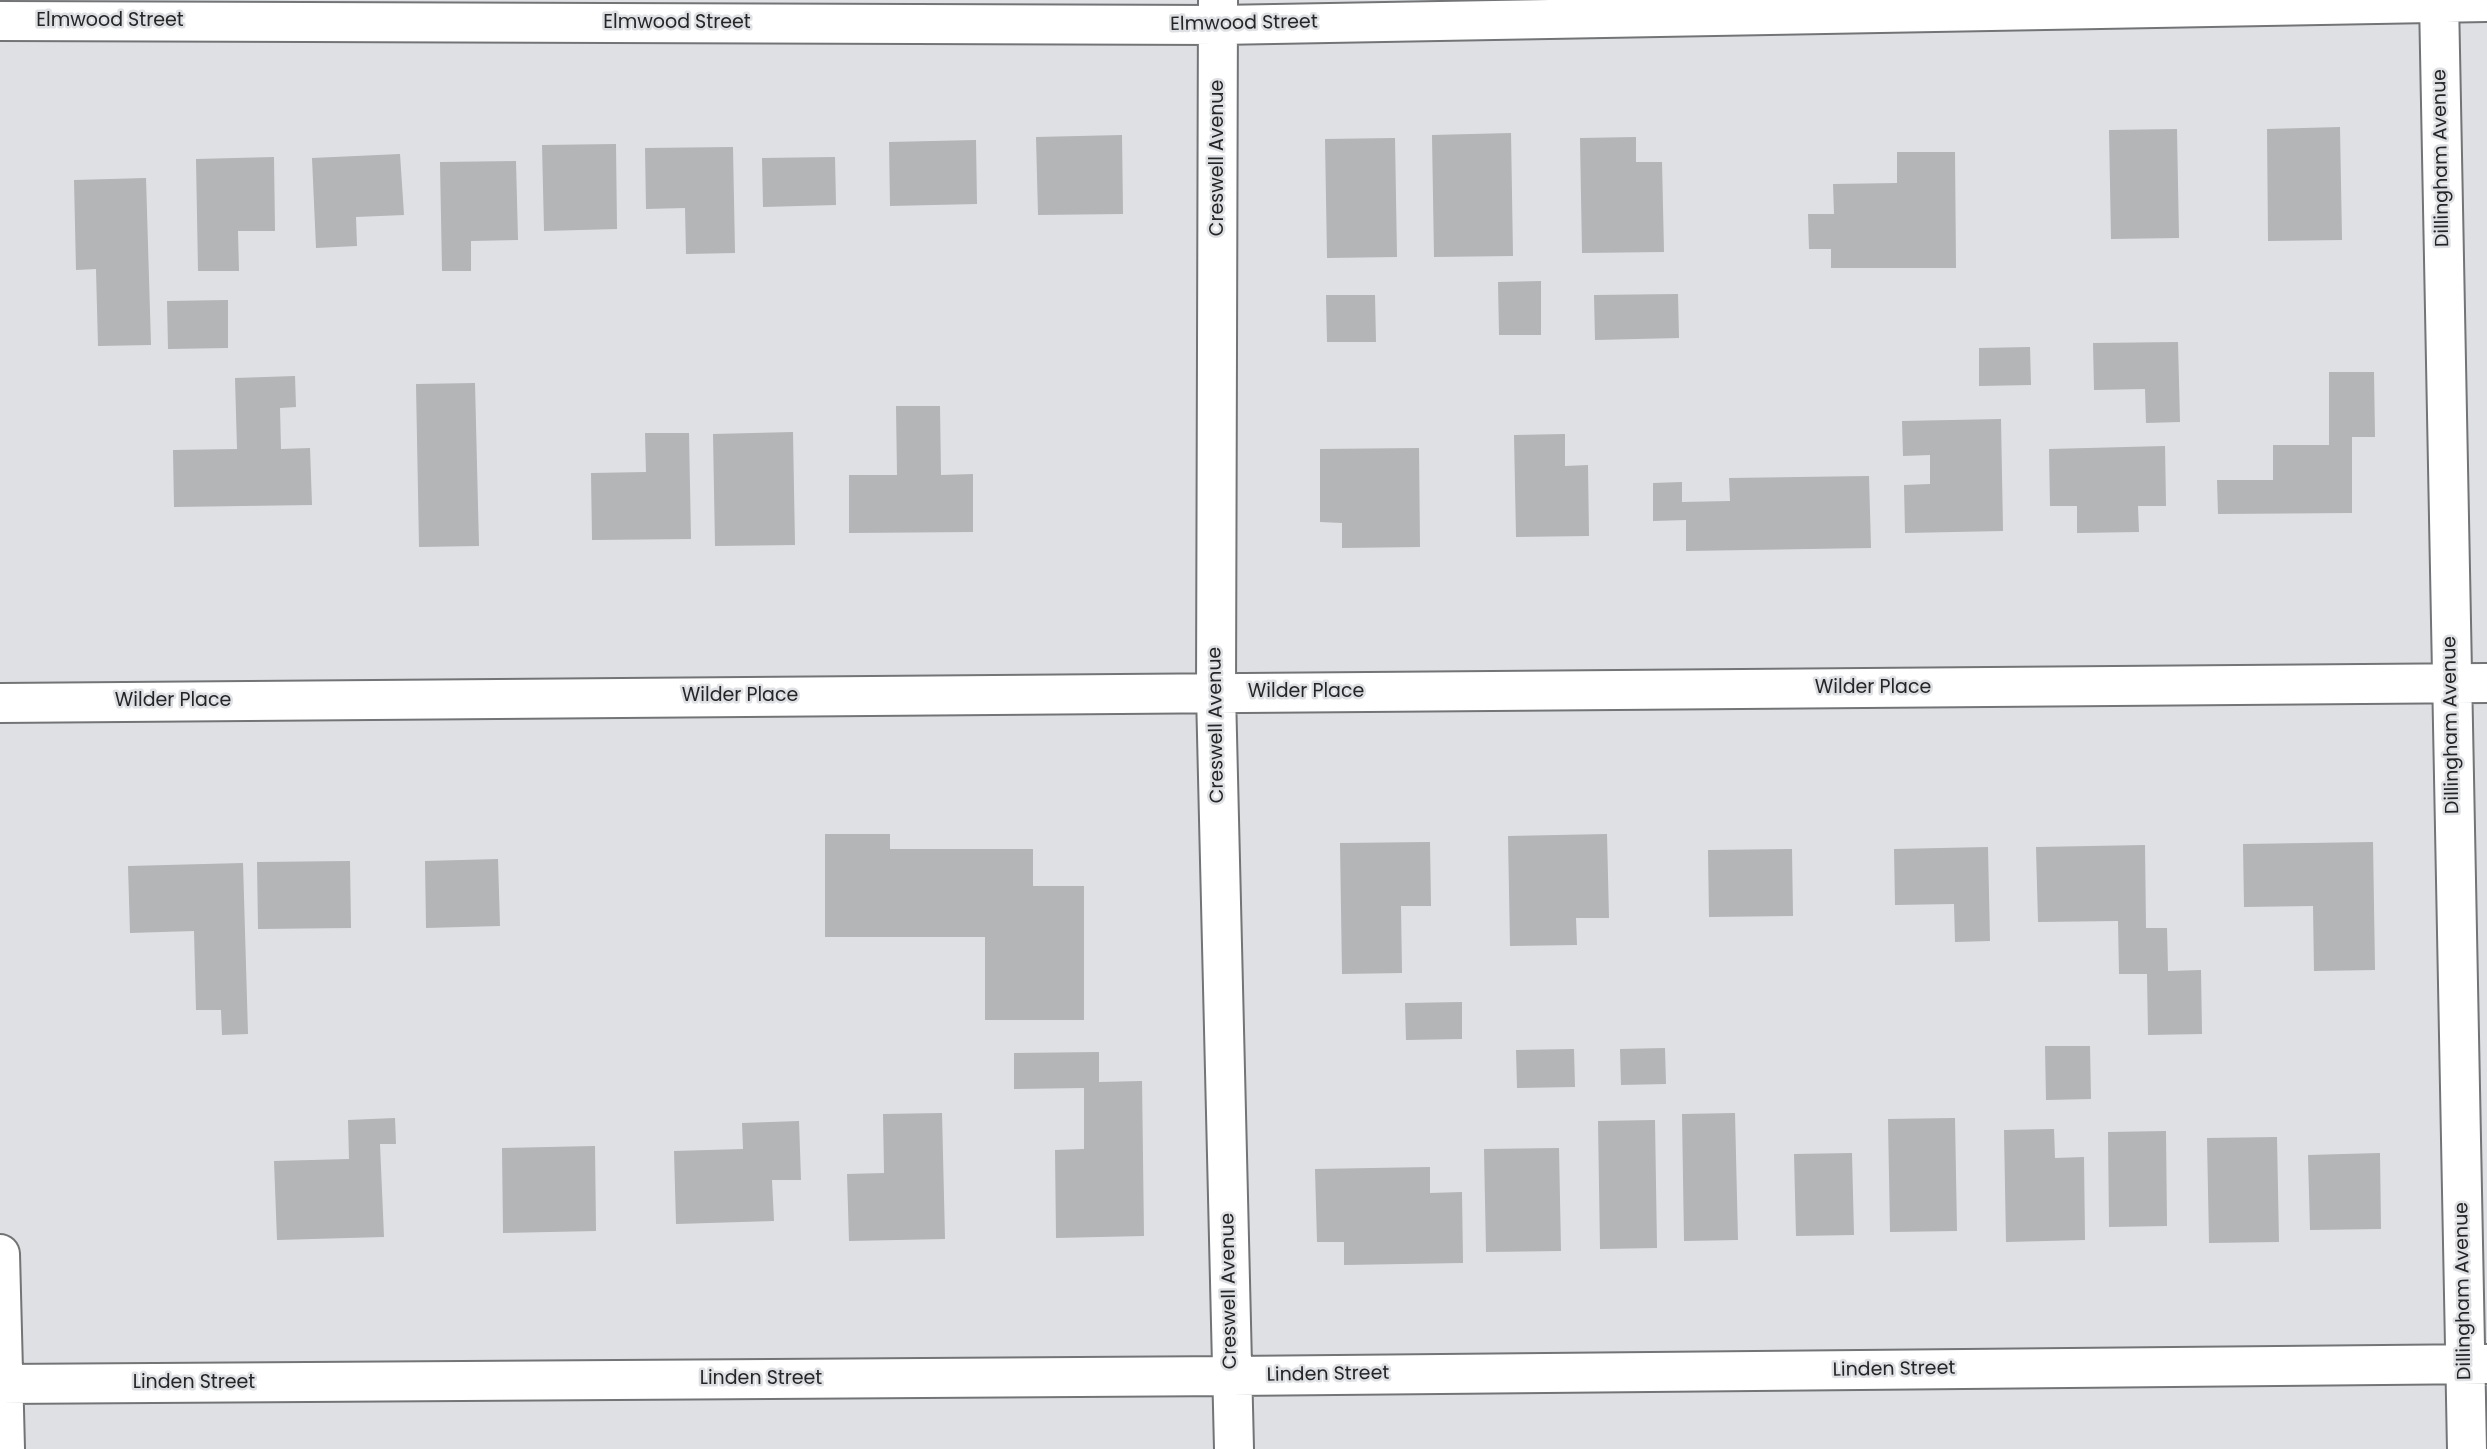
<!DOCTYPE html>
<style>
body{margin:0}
canvas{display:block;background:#dee0e3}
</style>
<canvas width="2487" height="1449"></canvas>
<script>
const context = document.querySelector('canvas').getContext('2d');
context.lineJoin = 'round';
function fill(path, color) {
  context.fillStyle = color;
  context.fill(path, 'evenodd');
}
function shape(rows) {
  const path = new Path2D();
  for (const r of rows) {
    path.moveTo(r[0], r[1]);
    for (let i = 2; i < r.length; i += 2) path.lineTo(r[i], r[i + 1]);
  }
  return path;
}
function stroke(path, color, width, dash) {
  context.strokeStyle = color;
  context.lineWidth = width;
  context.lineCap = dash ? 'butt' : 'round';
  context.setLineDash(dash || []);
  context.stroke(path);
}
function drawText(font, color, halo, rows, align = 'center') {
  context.font = font + ' Poppins,sans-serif';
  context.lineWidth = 5;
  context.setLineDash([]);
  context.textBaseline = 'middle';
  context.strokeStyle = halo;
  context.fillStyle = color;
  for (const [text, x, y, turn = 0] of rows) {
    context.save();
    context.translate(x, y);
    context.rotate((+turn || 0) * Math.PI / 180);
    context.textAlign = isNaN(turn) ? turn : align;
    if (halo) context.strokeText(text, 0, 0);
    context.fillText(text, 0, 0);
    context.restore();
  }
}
const building = shape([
 [2340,127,2342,240,2268,241,2267,129],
 [2177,129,2179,238,2111,239,2109,130],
 [1511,133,1513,256,1434,257,1432,135],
 [1122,135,1123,214,1038,215,1036,137],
 [1636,137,1636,162,1662,162,1664,252,1582,253,1580,138],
 [1395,138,1397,257,1327,258,1325,139],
 [976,140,977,204,890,206,889,142],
 [616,144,617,229,544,231,542,145],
 [733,147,735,253,686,254,685,208,646,209,645,148],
 [1897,152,1955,152,1956,268,1831,268,1831,249,1809,249,1808,214,1834,214,1833,184,1897,183],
 [400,154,404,215,356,217,357,246,316,248,312,158],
 [274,157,275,231,238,231,239,271,198,271,196,159],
 [835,157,836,205,763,207,762,158],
 [516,161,518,240,471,241,471,271,442,271,440,162],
 [146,178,151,345,98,346,96,269,76,270,74,180],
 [1541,281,1541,335,1499,335,1498,282],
 [1678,294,1679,338,1595,340,1594,295],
 [1326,295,1375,295,1376,342,1327,342],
 [228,300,228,348,168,349,167,301],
 [2178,342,2180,422,2146,423,2145,389,2094,390,2093,343],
 [2030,347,2031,385,1979,386,1979,348],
 [2329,372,2374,372,2375,437,2352,437,2352,513,2218,514,2217,480,2273,480,2273,445,2329,445],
 [295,376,296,407,280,408,281,449,310,448,312,505,174,507,173,450,237,449,235,378],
 [475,383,479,546,419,547,416,384],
 [896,406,940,406,941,475,973,474,973,532,849,533,849,475,897,475],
 [2001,419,2003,531,1905,533,1904,485,1930,484,1930,455,1903,456,1902,421],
 [793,432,795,545,715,546,713,434],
 [645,433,689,433,691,539,592,540,591,473,646,472],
 [1565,434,1565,466,1588,465,1589,536,1516,537,1514,435],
 [2165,446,2166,506,2138,506,2139,532,2077,533,2077,506,2050,506,2049,449],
 [1419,448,1420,547,1342,548,1342,523,1320,522,1320,449],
 [1869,476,1871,548,1686,551,1686,520,1653,521,1653,483,1682,482,1682,502,1730,501,1729,478],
 [825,834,890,834,890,849,1033,849,1033,886,1084,886,1084,1020,985,1020,985,937,825,937],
 [1607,834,1609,918,1576,918,1577,945,1510,946,1508,836],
 [1430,842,1431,906,1401,906,1402,973,1342,974,1340,843],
 [2373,842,2375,970,2314,971,2313,906,2244,907,2243,844],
 [2145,845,2146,928,2167,928,2168,971,2201,970,2202,1034,2148,1035,2147,974,2119,974,2118,921,2038,922,2036,847],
 [1988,847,1990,941,1955,942,1954,904,1895,905,1894,849],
 [1792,849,1793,916,1709,917,1708,850],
 [498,859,500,926,426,928,425,861],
 [350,861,351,928,258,929,257,862],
 [243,863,248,1034,222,1035,221,1010,196,1010,194,931,130,933,128,866],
 [1462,1002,1462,1039,1406,1040,1405,1003],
 [2045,1046,2090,1046,2091,1099,2046,1100],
 [1665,1048,1666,1084,1621,1085,1620,1049],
 [1574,1049,1575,1087,1517,1088,1516,1050],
 [1099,1052,1099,1082,1142,1081,1144,1236,1056,1238,1055,1150,1084,1149,1084,1088,1014,1089,1014,1053],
 [942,1113,945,1239,849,1241,847,1174,884,1173,883,1114],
 [1735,1113,1738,1240,1684,1241,1682,1114],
 [395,1118,396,1144,380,1144,384,1237,277,1240,274,1161,349,1159,348,1120],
 [1955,1118,1957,1231,1890,1232,1888,1119],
 [1655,1120,1657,1248,1600,1249,1598,1121],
 [799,1121,801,1180,772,1180,774,1221,676,1224,674,1151,743,1149,742,1123],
 [2054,1129,2055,1158,2084,1157,2085,1240,2006,1242,2004,1130],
 [2166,1131,2167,1226,2109,1227,2108,1132],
 [2277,1137,2279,1242,2209,1243,2207,1138],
 [595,1146,596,1231,503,1233,502,1148],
 [1559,1148,1561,1251,1486,1252,1484,1149],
 [1852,1153,1854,1235,1796,1236,1794,1154],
 [2380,1153,2381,1229,2310,1230,2308,1155],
 [1430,1167,1430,1193,1462,1192,1463,1263,1344,1265,1344,1242,1317,1242,1315,1169]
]);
const minor = shape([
 [1218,0,1216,693,1234,1449],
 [2439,0,2467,1449],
 [0,21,1219,25,2487,2],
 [0,703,2487,683],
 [0,1254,5,1449],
 [0,1384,1232,1376,2487,1364]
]);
const streetNames = [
 ["Elmwood Street",110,21],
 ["Elmwood Street",677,23],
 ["Elmwood Street",1244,24,-1],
 ["Creswell Avenue",1218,158,-90],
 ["Dillingham Avenue",2442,158,-91],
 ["Wilder Place",1873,688],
 ["Wilder Place",1306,692],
 ["Wilder Place",740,696],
 ["Wilder Place",173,701],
 ["Creswell Avenue",1217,725,-91],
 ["Dillingham Avenue",2452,725,-91],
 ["Creswell Avenue",1230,1291,-91],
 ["Dillingham Avenue",2464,1291,-91],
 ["Linden Street",1894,1370,-1],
 ["Linden Street",1328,1375,-1],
 ["Linden Street",761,1379],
 ["Linden Street",194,1383]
];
fill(building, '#b3b5b7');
stroke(minor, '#727476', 42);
stroke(minor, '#fff', 38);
drawText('19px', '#242526', '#dee0e3', streetNames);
</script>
